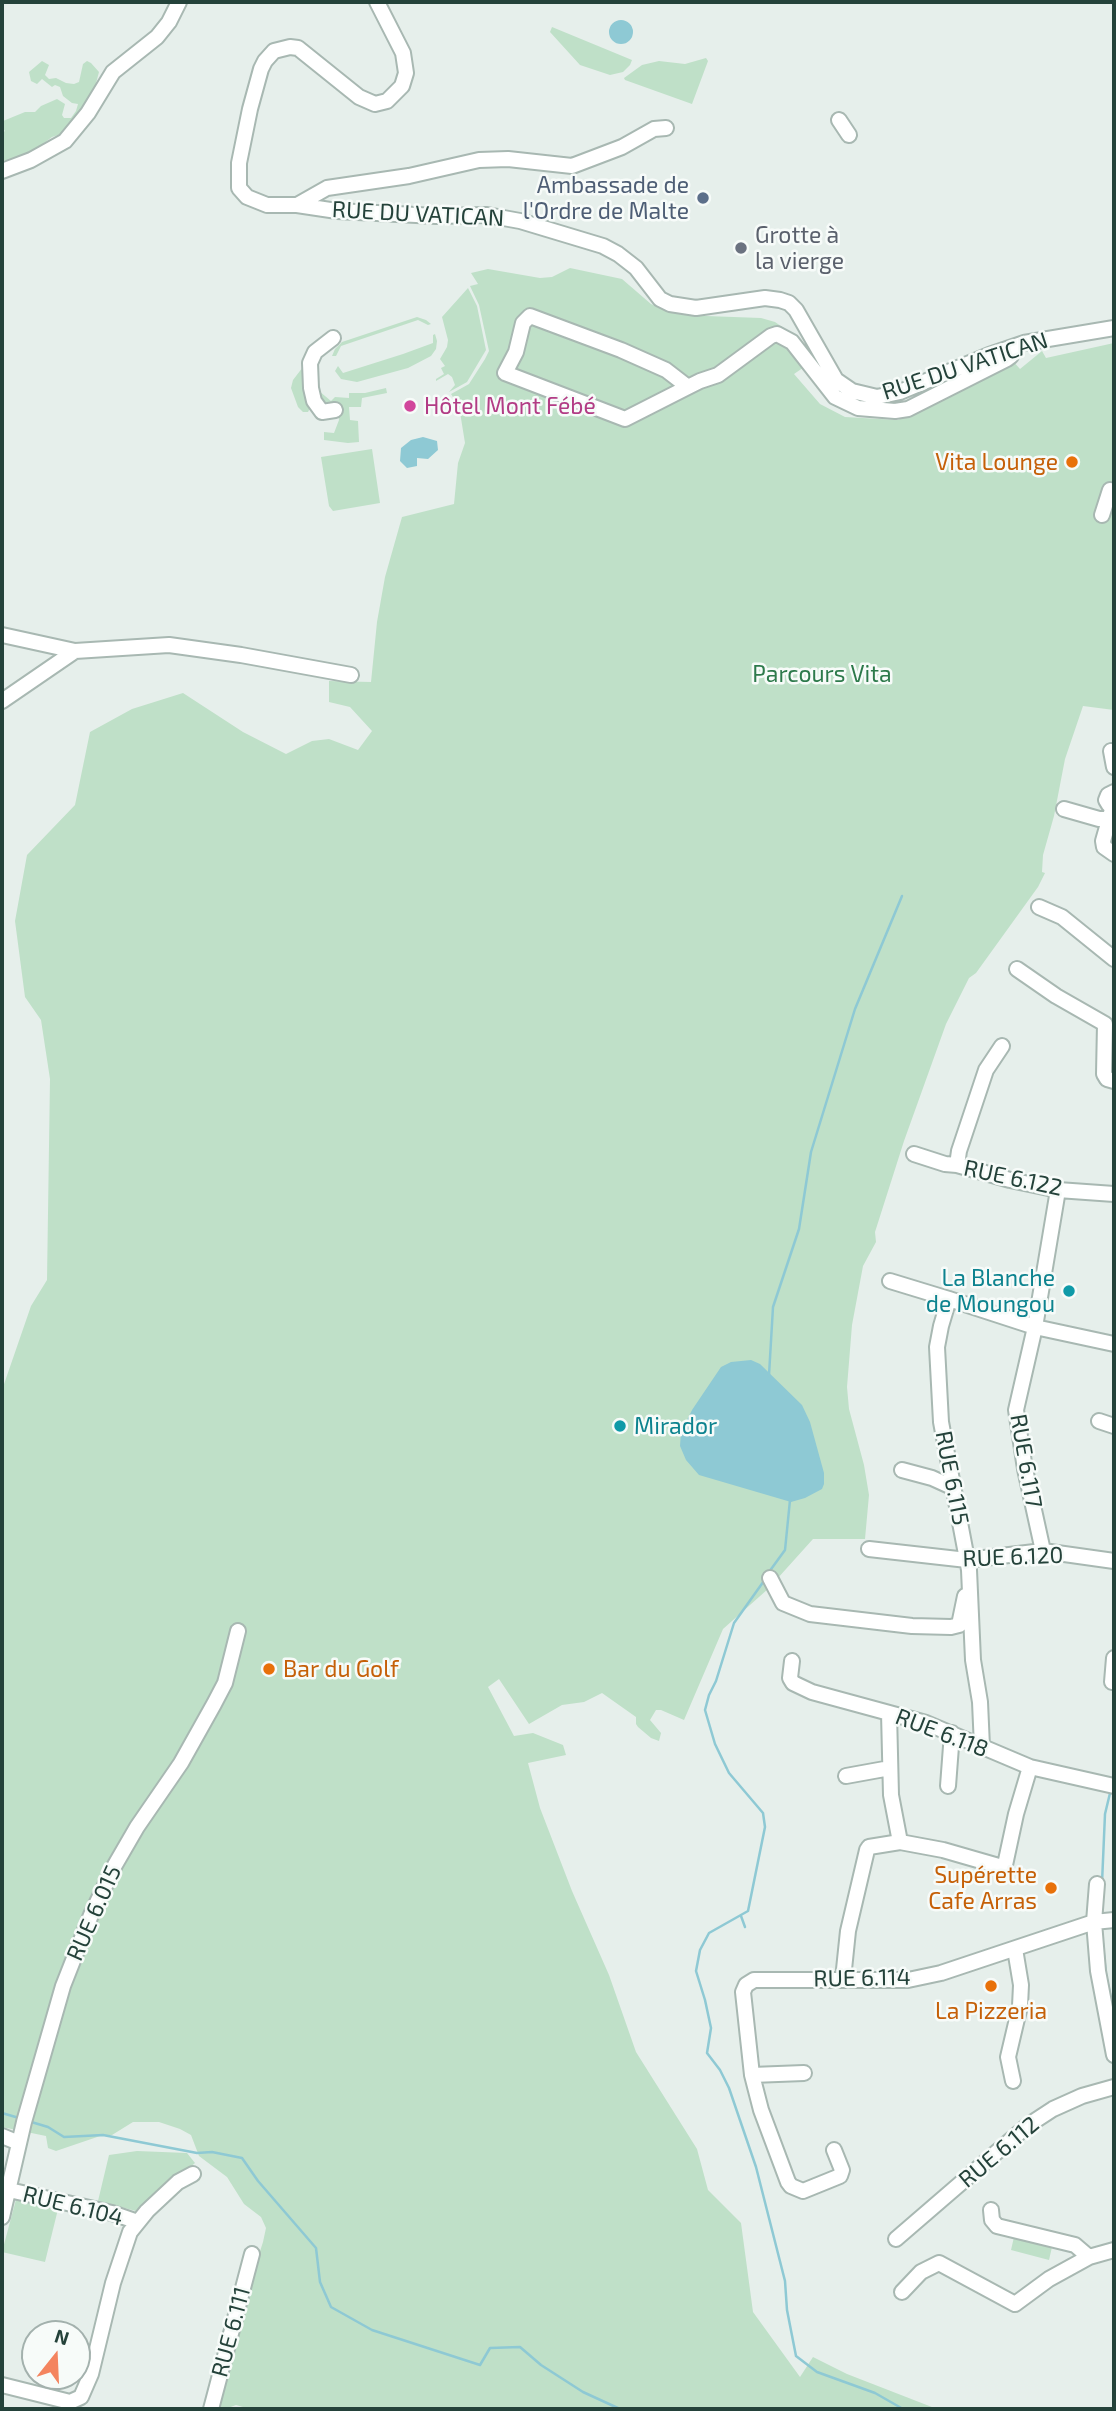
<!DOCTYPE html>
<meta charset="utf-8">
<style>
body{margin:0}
#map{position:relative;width:1116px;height:2411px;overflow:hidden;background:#e6efeb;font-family:"Exo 2",sans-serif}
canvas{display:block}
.frame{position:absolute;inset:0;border:4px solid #24423a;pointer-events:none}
.north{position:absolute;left:21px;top:2320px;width:70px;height:70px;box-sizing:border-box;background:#f7fbf9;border:2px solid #a3b1ad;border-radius:50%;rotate:18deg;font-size:19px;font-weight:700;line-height:28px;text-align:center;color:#24423a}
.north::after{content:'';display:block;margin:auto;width:24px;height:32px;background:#f4845f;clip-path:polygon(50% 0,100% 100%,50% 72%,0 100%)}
</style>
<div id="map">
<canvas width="1116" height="2411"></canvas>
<div class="frame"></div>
<div class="north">N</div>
</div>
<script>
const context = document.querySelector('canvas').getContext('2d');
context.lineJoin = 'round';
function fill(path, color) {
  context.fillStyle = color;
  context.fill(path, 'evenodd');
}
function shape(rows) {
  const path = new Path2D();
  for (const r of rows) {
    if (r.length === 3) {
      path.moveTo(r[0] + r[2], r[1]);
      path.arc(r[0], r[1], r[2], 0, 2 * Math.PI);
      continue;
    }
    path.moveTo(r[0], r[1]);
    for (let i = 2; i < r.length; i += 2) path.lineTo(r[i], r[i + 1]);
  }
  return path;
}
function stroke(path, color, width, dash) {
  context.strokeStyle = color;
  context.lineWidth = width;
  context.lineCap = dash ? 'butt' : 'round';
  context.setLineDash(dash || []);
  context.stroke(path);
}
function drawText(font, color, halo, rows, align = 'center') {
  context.font = font + ' "Exo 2",sans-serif';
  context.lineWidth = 5;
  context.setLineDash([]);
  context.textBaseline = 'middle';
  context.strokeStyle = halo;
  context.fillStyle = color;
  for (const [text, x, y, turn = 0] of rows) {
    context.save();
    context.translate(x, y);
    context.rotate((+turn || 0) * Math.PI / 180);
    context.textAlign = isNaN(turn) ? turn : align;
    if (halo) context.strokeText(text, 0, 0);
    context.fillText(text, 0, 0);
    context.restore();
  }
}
const green = shape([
 [552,27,632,60,630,65,623,72,610,75,580,65,550,32],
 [706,58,708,61,692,104,625,80,624,78,642,65,659,61,685,64],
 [42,61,49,65,45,75,49,79,56,78,66,83,74,84,79,82,83,64,87,61,91,63,99,72,95,87,77,119,69,124,65,133,52,137,40,146,11,161,2,160,2,133,5,131,2,127,3,121,25,112,35,112,41,106,57,99,65,104,62,115,64,118,71,118,76,111,78,104,72,103,63,96,60,87,55,85,52,87,42,79,37,84,31,81,29,72],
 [570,268,622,279,651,304,662,309,706,316,761,318,775,322,801,340,813,361,794,374,820,404,845,417,898,420,983,379,1012,360,1020,369,1042,351,1046,358,1114,343,1114,710,1083,706,1065,759,1054,816,1043,855,1042,872,1045,873,1038,887,976,973,969,978,946,1024,904,1141,875,1232,876,1242,863,1266,852,1325,847,1387,849,1409,864,1465,869,1495,865,1539,813,1539,768,1589,723,1629,684,1720,661,1710,656,1710,650,1720,661,1733,659,1741,651,1738,638,1727,636,1724,636,1717,602,1693,584,1702,562,1705,529,1724,499,1679,488,1687,514,1736,533,1733,563,1745,566,1755,528,1763,540,1808,572,1891,609,1975,636,2052,697,2149,708,2190,741,2223,753,2312,800,2377,813,2357,847,2374,937,2409,250,2409,236,2405,225,2409,216,2409,243,2304,263,2242,266,2228,261,2217,244,2204,227,2177,199,2156,191,2135,180,2129,159,2122,133,2122,112,2135,103,2135,56,2151,48,2148,46,2136,2,2127,2,1390,31,1306,47,1280,50,1079,41,1020,25,997,15,921,27,855,75,805,90,732,132,709,183,693,243,732,286,754,312,741,329,739,358,750,372,731,350,707,329,702,329,681,371,682,377,622,385,577,402,517,454,504,458,463,465,443,459,406,451,394,469,384,485,359,489,351,479,305,470,286,478,284,471,273,488,269,540,278,552,277],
 [468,288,477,306,486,350,467,382,449,392,455,385,452,377,448,374,436,381,436,379,444,374,441,368,445,366,440,359,447,347,448,340,442,317],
 [417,317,426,320,431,324,428,325,418,320,341,346,336,356,332,356,335,349,342,342],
 [435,334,437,341,436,349,431,356,408,368,357,382,341,379,335,371,338,366,343,373,403,354,433,343,433,335],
 [306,363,303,377,312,404,308,412,303,412,298,407,291,388,293,380],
 [386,388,387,393,362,398,361,407,349,407,350,420,358,421,359,442,348,443,324,440,324,432,334,433,339,420,337,406,327,404,316,395,319,391,331,401,335,397,349,398,349,393,365,393],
 [372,449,380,503,333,511,329,506,321,457],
 [137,2151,187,2153,195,2163,151,2201,136,2211,98,2201,109,2155],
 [18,2192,60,2201,45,2262,2,2252],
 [1014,2237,1052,2247,1049,2260,1011,2250]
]);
const water = shape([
 [621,32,12],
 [423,437,437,441,438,450,428,459,417,458,417,466,407,468,400,461,401,448,411,440],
 [751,1360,760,1364,802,1405,810,1422,824,1473,824,1484,822,1489,805,1498,791,1502,699,1475,686,1460,680,1446,681,1432,692,1410,721,1367,731,1362]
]);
const stream = shape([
 [769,1375,773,1307,799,1229,811,1152,855,1009,902,896],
 [769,1572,785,1550,790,1500],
 [766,1578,734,1623,716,1681,709,1695,705,1710,715,1744,729,1773,763,1813,765,1827,748,1911,709,1933,700,1950,696,1971,705,2000,711,2028,707,2053,720,2070,729,2088,756,2167,785,2281,787,2310,796,2356,817,2372,875,2393,903,2409],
 [1113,1779,1114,1761],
 [1102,1883,1105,1814,1111,1789],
 [741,1916,745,1927],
 [1101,1925,1106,1975,1114,2013],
 [2,2113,19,2118],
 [28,2121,48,2127,64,2137,103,2135,197,2153,212,2152,242,2158,258,2181,316,2248,320,2282,331,2307,372,2330,480,2365,490,2348,520,2347,541,2365,583,2392,620,2409]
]);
const minor = shape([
 [377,2,403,53,406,73,402,86,387,101,375,104,359,97,298,48,290,47,274,51,265,61,261,69,250,109,239,163,239,188,247,197,267,205,297,205,337,211,436,216,487,215,520,221,603,246,618,254,636,268,660,299,670,304,696,308,765,298,780,300,789,303,796,310,836,380,852,391,877,397,900,392,989,355,1024,343,1114,328],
 [839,120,849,135],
 [2,171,31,160,65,141,88,113,113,72,157,37,169,22,179,2],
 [297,205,327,188,409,176,479,160,508,159,572,166,622,147,654,129,666,128],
 [333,338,315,352,310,363,311,388,314,401,322,412,335,410],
 [688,387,666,370,621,350,530,316,523,323,516,352,505,373,625,419,688,387,700,381,718,375,771,336,777,334,792,342,835,397,858,408,895,411,908,409,1007,359,1011,356,1015,346],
 [1102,515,1110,490],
 [2,635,75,651,169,645,241,655,351,675],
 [2,701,75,651],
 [1111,751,1114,767],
 [1114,792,1108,795,1106,800,1109,805,1114,806],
 [1113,806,1103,841,1104,847,1114,854],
 [1064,809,1099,819,1110,819],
 [1039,907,1062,917,1114,959],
 [1017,969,1056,996,1105,1024,1104,1074,1107,1079,1114,1081],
 [914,1154,945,1164,957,1165,1010,1180,1058,1190,1114,1194],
 [957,1165,959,1151,986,1070,1002,1046],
 [890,1281,949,1299],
 [1099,1421,1114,1426],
 [902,1470,932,1478,954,1488],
 [869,1549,967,1560,1043,1551,1114,1561],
 [1043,1551,1025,1469,1016,1410,1035,1327,1114,1344],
 [770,1578,783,1603,810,1614,912,1626,951,1627,959,1625,965,1596],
 [792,1661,790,1678,793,1683,812,1692,926,1723,1030,1767,1114,1786],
 [1112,1682,1114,1658],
 [889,1713,891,1795,900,1842,943,1850,1002,1867,1005,1865,1016,1814,1030,1767],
 [982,1747,980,1702,973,1660,969,1570,941,1422,937,1347,941,1326,949,1299,1035,1327,1058,1190],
 [846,1776,890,1768],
 [948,1786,952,1733],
 [1097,1884,1094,1922,1098,1971,1114,2055],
 [843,1979,848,1931,867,1850,869,1847,900,1842],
 [804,2073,752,2075,743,1992,746,1985,754,1980,908,1980,941,1973,1094,1922,1114,1920],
 [752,2075,761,2110,788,2182,791,2186,803,2191,840,2176,842,2170,834,2150],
 [1013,2081,1008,2057,1020,2006,1021,1985,1015,1949],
 [2,2136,19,2143],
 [9,2190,112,2213,138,2222],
 [991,2210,992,2220,997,2226,1075,2245,1089,2257,1114,2250],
 [2,2217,24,2122,63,1986,91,1915,115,1865,137,1827,181,1763,214,1704,225,1683,238,1631],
 [896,2239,1027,2126,1053,2109,1082,2096,1114,2087],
 [902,2292,921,2272,939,2263,1015,2304,1049,2279,1089,2257],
 [2,2385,70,2402,81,2397,91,2374,113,2283,130,2232,147,2211,178,2182,193,2174],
 [211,2409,252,2254]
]);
const markers = [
 [703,198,7,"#5c6f8a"],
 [741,248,7,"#6b7280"],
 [410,406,7,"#d1479c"],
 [1072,462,7,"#e8710a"],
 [1069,1291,7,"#0f9aa8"],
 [620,1426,7,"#0f9aa8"],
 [269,1669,7,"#e8710a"],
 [1051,1888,7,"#e8710a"],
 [991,1986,7,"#e8710a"]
];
const serviceNames = [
 ["Ambassade de",689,185],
 ["l'Ordre de Malte",689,211]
];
const streetNames = [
 ["RUE DU VATICAN",418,214,3],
 ["RUE DU VATICAN",965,366,-18],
 ["RUE 6.122",1013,1178,12],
 ["RUE 6.117",1026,1461,80],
 ["RUE 6.115",952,1478,79],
 ["RUE 6.120",1013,1557,-2],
 ["RUE 6.118",942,1733,21],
 ["RUE 6.015",94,1913,-66],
 ["RUE 6.114",862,1978,-1],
 ["RUE 6.112",999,2152,-40],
 ["RUE 6.104",73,2206,14],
 ["RUE 6.111",231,2332,-75]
];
const worshipNames = [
 ["Grotte à",755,235],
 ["la vierge",755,261]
];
const hotelNames = [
 ["Hôtel Mont Fébé",424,406]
];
const foodNames = [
 ["Vita Lounge",1058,462],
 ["Bar du Golf",283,1669,"left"],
 ["Supérette",1037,1875],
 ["Cafe Arras",1037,1901],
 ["La Pizzeria",991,2011,"center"]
];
const parkNames = [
 ["Parcours Vita",822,674]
];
const cultureNames = [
 ["La Blanche",1055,1278],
 ["de Moungou",1055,1304],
 ["Mirador",634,1426,"left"]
];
fill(green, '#bfe0c8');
fill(water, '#8ec9d4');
stroke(stream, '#8ec9d4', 2.5);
stroke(minor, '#a8b8b2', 18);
stroke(minor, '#fff', 14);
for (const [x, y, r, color] of markers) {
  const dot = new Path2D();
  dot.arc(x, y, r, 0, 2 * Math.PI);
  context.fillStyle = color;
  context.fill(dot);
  stroke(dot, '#f7fbf9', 2.5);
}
drawText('23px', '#4e5e75', '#f7fbf9', serviceNames, 'right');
drawText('23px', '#24423a', '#f7fbf9', streetNames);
drawText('23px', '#5b616d', '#f7fbf9', worshipNames, 'left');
drawText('23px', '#b23c85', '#f7fbf9', hotelNames, 'left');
drawText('23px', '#c56008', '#f7fbf9', foodNames, 'right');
drawText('23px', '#2d7a4b', '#f7fbf9', parkNames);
drawText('23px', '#0d838f', '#f7fbf9', cultureNames, 'right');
</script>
